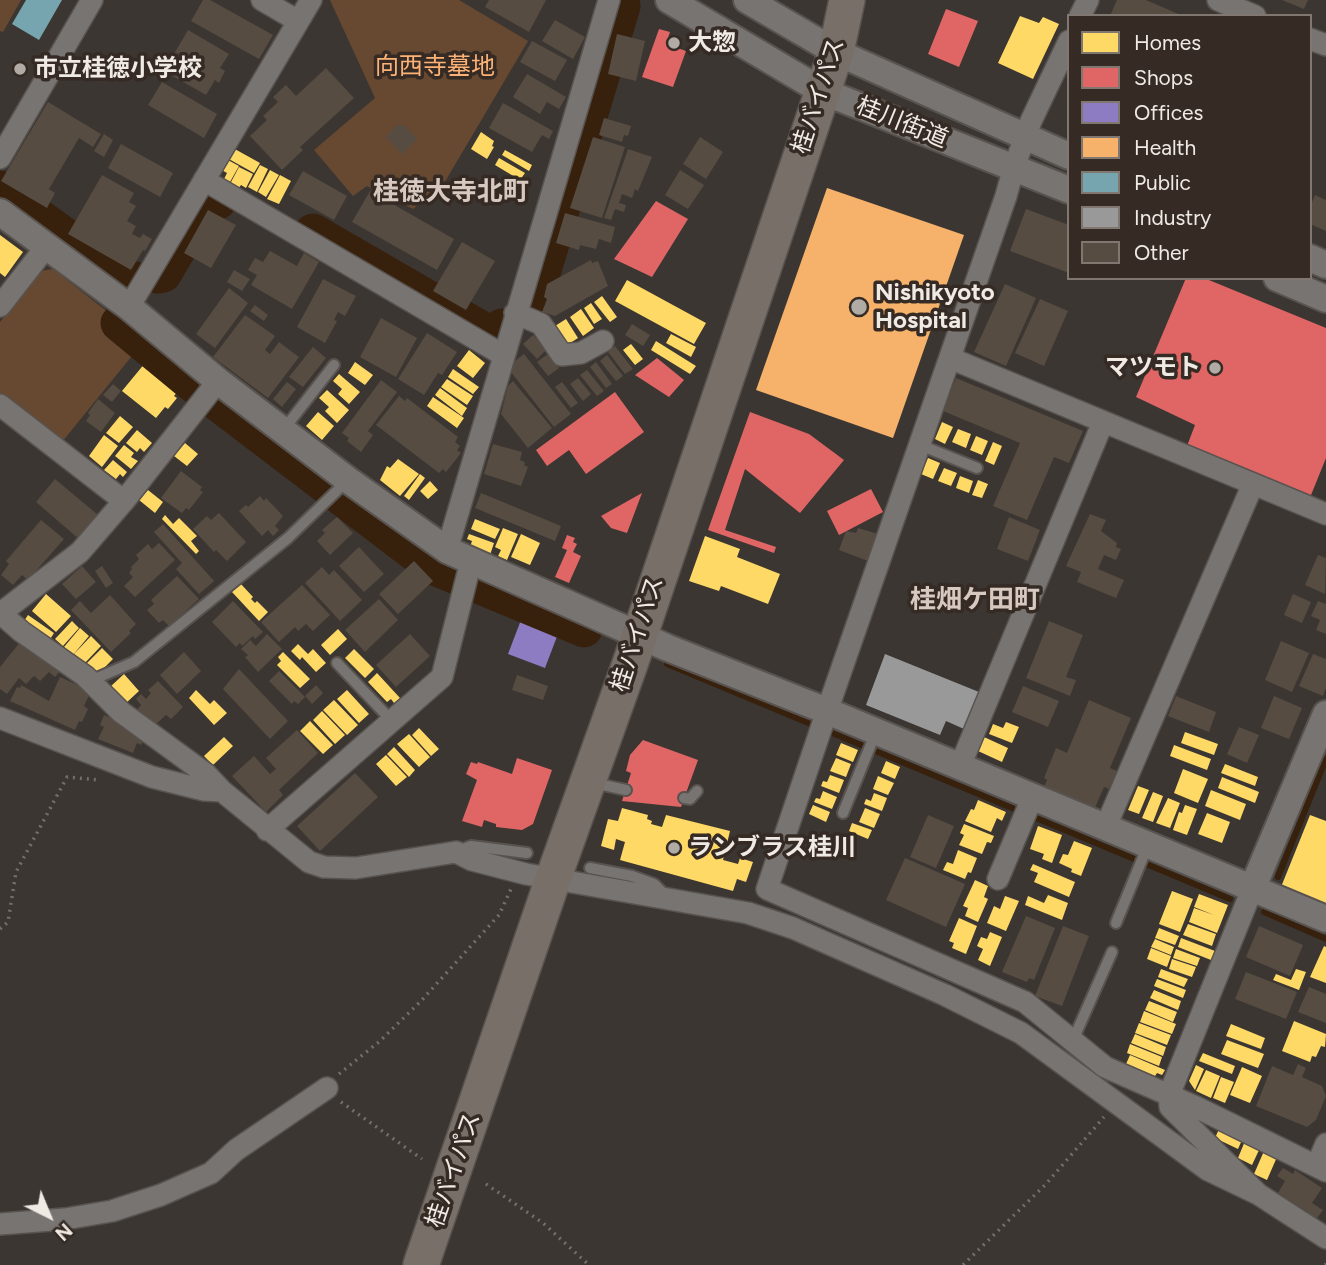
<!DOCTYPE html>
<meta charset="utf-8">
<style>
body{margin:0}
#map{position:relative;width:1326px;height:1265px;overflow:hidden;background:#3b3632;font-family:Figtree,sans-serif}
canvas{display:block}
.legend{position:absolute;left:1067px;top:14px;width:245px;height:266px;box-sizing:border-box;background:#352b24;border:2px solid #807771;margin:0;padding:9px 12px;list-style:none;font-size:21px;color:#f0eae5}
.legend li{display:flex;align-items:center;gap:14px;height:35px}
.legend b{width:35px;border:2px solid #807771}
.north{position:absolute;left:14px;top:1181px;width:70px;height:70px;-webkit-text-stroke:5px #352b24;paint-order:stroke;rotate:137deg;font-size:19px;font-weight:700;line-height:28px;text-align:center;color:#f0eae5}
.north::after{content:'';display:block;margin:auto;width:24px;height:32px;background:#f0eae5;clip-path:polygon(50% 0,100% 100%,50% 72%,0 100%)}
</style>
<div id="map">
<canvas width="1326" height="1265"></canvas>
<ul class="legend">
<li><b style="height:19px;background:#ffd966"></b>Homes</li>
<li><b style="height:19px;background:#e06666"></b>Shops</li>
<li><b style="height:19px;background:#8e7cc3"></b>Offices</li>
<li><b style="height:19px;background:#f6b26b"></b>Health</li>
<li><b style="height:19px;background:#76a5af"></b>Public</li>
<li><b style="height:19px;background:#999"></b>Industry</li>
<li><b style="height:19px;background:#564c42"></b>Other</li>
</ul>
<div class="north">N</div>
</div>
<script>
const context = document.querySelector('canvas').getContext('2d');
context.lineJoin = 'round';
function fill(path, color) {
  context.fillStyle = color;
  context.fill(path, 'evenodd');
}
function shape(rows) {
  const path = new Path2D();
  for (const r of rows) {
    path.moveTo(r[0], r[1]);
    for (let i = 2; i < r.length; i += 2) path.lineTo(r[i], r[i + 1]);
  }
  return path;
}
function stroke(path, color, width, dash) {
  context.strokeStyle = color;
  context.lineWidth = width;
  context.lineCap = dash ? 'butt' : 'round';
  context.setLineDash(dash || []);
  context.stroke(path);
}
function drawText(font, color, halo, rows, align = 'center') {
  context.font = font + ' Figtree,"Noto Sans JP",sans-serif';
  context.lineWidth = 7;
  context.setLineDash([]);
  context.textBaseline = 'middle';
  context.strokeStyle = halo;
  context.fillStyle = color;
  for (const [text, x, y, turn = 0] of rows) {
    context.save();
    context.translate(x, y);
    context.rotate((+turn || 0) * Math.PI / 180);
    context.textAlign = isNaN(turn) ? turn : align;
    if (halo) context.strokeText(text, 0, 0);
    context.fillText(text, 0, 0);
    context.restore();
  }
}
const green = shape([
 [0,0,21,0,3,32,0,31],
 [330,0,459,0,528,41,446,180,413,209,367,186,353,196,314,150,375,98],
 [53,269,113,316,114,327,140,346,62,442,0,394,0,322,40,271]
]);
const homes = shape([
 [1020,16,1039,23,1043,17,1059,24,1033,79,998,63],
 [481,132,494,141,492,146,494,147,487,159,471,149],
 [233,148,260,163,254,173,227,158],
 [505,150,532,165,529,171,502,155],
 [499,158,525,173,520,180,495,165],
 [226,159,239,166,230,182,224,179,227,173,220,169],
 [260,165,268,169,257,192,248,187],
 [239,167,253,174,246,188,241,185,238,189,230,184],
 [270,170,279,175,266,197,258,192],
 [280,175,291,181,279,204,267,199],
 [0,235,23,252,5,277,0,273],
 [627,280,706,323,694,344,615,301],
 [602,296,617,317,610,322,594,302],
 [591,303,602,319,594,324,584,308],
 [581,309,594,328,583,336,570,317],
 [566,319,578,338,567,345,555,326],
 [671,334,696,347,691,357,666,343],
 [656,341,696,366,690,374,651,350],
 [631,344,643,359,635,365,623,350],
 [469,350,485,363,473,378,457,366],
 [150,357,183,385,174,396,177,398,168,409,165,407,156,418,122,391],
 [355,362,373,375,365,385,348,373],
 [453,369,479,387,473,394,448,377],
 [339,374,360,392,349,404,338,394,342,389,333,381],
 [447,379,473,396,467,405,441,387],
 [440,388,467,408,462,416,435,395],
 [327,390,349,410,337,423,325,411,329,407,319,398],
 [433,397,464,418,457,428,427,406],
 [318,412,334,426,322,440,306,426],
 [120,416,133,427,119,443,106,433],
 [942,422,953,427,945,444,935,439],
 [958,429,971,434,966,448,952,442],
 [137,430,152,443,144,452,140,448,137,452,126,443],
 [104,435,118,446,102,467,89,456],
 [976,436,988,441,982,455,970,450],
 [993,442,1002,446,994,465,985,461],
 [185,443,198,454,187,466,174,456],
 [124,445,134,453,131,457,138,461,131,469,115,456],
 [928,458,940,463,933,479,921,474],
 [398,459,419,474,400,496,380,480,387,466,390,468],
 [113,460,127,472,123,477,120,474,116,479,104,470],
 [944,468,957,473,951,486,938,481],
 [420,474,425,478,409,500,404,496],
 [960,476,973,481,969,493,956,488],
 [978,480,988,484,982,498,972,495],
 [430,481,438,490,428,499,420,491],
 [148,490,163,502,155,513,139,500],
 [165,515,173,524,179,518,197,536,191,541,199,551,196,554,162,519],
 [475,519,500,529,495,539,471,529],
 [503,528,518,534,507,560,498,556,501,550,495,547],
 [469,534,494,543,490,555,470,547,472,541,467,539],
 [521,534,540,543,530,565,511,557],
 [705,536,740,549,737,557,780,574,768,604,721,586,719,591,689,581],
 [240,583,253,597,251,599,255,603,257,601,268,612,259,621,232,592],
 [46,594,71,616,56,632,32,611],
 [28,615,54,633,49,641,22,624],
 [72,621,79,628,63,646,55,639],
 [80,628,89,636,73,655,64,647],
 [338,629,347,639,330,655,321,645],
 [91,636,101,646,84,664,74,654],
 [298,644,308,654,313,649,326,663,316,672,302,657,300,660,291,651],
 [102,648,113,659,97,675,86,664],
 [354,649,374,669,365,678,345,658],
 [283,652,310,679,300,688,277,665,281,661,278,657],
 [377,673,400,698,394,703,391,699,387,702,368,682],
 [124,674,139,691,125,704,110,687],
 [196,690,210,704,214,700,227,713,214,725,189,698],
 [347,690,369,714,359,723,337,699],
 [334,700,358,725,347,735,323,710],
 [322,711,345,735,335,744,313,720],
 [310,721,333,745,323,754,300,731],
 [1006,722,1019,727,1012,743,989,734,993,724,1003,728],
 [419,728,439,749,431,756,412,735],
 [1185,732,1218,744,1214,755,1181,743],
 [409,734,430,757,419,767,397,744],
 [224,737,233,746,213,765,204,756],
 [984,737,1008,748,1002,762,978,751],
 [841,743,858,750,853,762,836,755],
 [1174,745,1211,759,1207,770,1170,756],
 [394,747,415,770,409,777,387,754],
 [386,755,407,777,396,786,376,764],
 [836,758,851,764,846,777,830,771],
 [886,761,900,767,895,779,881,773],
 [1225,764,1258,777,1255,786,1221,773],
 [1183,769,1208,779,1198,803,1174,793],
 [830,775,844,780,839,793,821,786,823,781,827,782],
 [878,776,894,783,888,795,873,789],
 [1222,777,1259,792,1255,803,1218,788],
 [1138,786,1149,790,1139,814,1128,810],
 [1211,790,1246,804,1240,820,1205,806],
 [823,791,837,797,832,809,814,802,816,798,820,799],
 [1153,792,1163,796,1153,822,1142,818],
 [874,793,887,798,882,811,864,804,866,799,871,801],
 [1168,798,1180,803,1170,828,1156,823],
 [978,800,1006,812,1002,821,997,818,991,832,965,821,971,809,974,810],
 [813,805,830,812,826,822,809,814],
 [1185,805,1197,809,1187,835,1173,830,1179,812,1182,813],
 [622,808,648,815,647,819,652,821,651,824,662,827,666,815,730,831,723,860,738,864,740,858,753,862,746,882,737,879,733,891,620,860,625,842,616,839,614,850,601,846,608,819,618,821],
 [865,808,880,814,874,828,859,822],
 [1207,813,1230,822,1222,843,1198,834],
 [1310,815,1326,821,1326,906,1281,887],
 [852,823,872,830,868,839,849,831],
 [964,824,994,836,991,843,987,842,982,854,959,845,964,835,960,833],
 [1038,826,1062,835,1052,863,1042,859,1044,854,1030,849],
 [1074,841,1092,848,1081,876,1071,872,1072,869,1059,863,1063,854,1068,855],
 [958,850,977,858,971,873,968,872,965,879,943,870,947,862,953,864],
 [1033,864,1075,882,1069,897,1034,882,1038,873,1030,870],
 [975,880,988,886,984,897,988,899,978,922,965,916,968,908,963,906],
 [1172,891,1193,899,1180,932,1159,924],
 [1199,894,1228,905,1217,933,1189,922,1194,908,1214,915,1194,907],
 [1048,895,1068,903,1062,920,1025,905,1028,896,1044,903],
 [1005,896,1019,901,1006,931,987,923,994,906,1000,909],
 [959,918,977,926,966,954,952,948,954,943,949,941],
 [1188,924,1216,934,1212,946,1183,935],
 [1159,928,1179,936,1175,945,1155,938],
 [990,932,1002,937,990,966,978,960,983,949,977,946,981,937,987,939],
 [1181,938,1215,951,1211,960,1178,947],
 [1155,939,1174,947,1171,955,1151,947],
 [1324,946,1326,947,1326,983,1310,977],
 [1151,948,1171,956,1167,967,1147,959],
 [1176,949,1200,958,1197,966,1173,958],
 [1172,959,1196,967,1192,977,1169,969],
 [1161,969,1188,979,1184,987,1158,977],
 [1296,969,1306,972,1299,990,1273,980,1276,974,1291,980],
 [1157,979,1186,990,1183,998,1154,986],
 [1154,990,1181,1001,1178,1010,1150,998],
 [1149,1001,1177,1012,1173,1022,1145,1010],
 [1144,1011,1176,1024,1172,1034,1140,1022],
 [1294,1021,1326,1034,1325,1047,1321,1046,1316,1057,1312,1056,1310,1062,1282,1051],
 [1139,1023,1171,1035,1167,1045,1135,1033],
 [1231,1024,1265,1038,1261,1049,1226,1036],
 [1135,1034,1166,1047,1163,1056,1131,1043],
 [1227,1040,1264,1054,1258,1068,1221,1054],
 [1130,1044,1162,1057,1159,1066,1127,1053],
 [1203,1053,1235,1066,1232,1074,1199,1061],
 [1130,1055,1165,1070,1162,1075,1157,1073,1155,1076,1126,1064],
 [1196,1065,1204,1069,1195,1090,1189,1081],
 [1242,1067,1262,1076,1250,1103,1230,1095],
 [1206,1070,1220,1076,1211,1098,1196,1091],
 [1221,1077,1234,1082,1225,1103,1213,1098],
 [1219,1129,1242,1140,1238,1149,1215,1138],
 [1245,1141,1260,1148,1252,1165,1238,1158],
 [1264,1151,1277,1157,1267,1180,1254,1174]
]);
const shops = shape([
 [946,9,978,21,959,67,928,54],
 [659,29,670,32,666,44,686,51,673,87,642,77],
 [656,201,688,219,652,277,614,259],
 [1186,278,1204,278,1326,328,1326,458,1309,500,1187,446,1195,425,1136,397],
 [657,358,684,380,669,397,635,375],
 [615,392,644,432,586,474,569,450,547,466,536,450],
 [750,412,809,434,844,460,800,513,745,469,725,530,776,547,774,553,708,530],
 [871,489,883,512,839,535,827,511],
 [642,493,627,533,611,528,601,516],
 [567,535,575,538,573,542,577,544,573,552,581,556,569,583,555,577,567,550,562,548],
 [643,740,698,760,681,807,622,801,631,773,626,771,630,755],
 [517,758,552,770,533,824,522,830,496,827,496,824,484,820,482,827,462,821,477,780,466,774,471,762,477,764,478,762,512,774]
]);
const offices = shape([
 [524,612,561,626,545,668,508,654]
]);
const health = shape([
 [827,188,964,235,893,438,756,390]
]);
const public = shape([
 [26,0,62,0,39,40,12,24]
]);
const industry = shape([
 [885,654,979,692,964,729,946,721,940,735,866,705]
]);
const stream = shape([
 [667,664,1230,899],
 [1278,877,1326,759],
 [1264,912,1326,939]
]);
const river = shape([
 [0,189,126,280,135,280],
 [313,232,491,335,502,327],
 [158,275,163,274,204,205,218,201],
 [532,307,622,6],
 [119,323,188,380,432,566,584,629]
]);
const building = shape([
 [203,0,210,0,273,35,259,59,191,21],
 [489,0,546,0,529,32,485,7],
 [1117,0,1146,0,1183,16,1110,16],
 [1282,0,1308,0,1304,9],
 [555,20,585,37,573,59,542,41],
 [188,30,229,54,220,68,225,71,219,83,215,80,206,95,164,71],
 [617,34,645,41,636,81,608,74],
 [532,41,567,60,555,81,520,62],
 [326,68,354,98,300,147,303,150,282,170,250,136,267,120,263,116,278,102,273,97,286,85,296,96],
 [527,74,566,97,559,109,547,102,540,114,513,97],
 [162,82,217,114,204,138,148,105],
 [48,102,101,134,93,147,79,138,49,189,55,193,47,208,1,181],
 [503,103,553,131,549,139,542,135,532,152,489,128],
 [604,118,631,126,628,136,624,135,622,142,599,135],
 [398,124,400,127,403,124,417,139,402,154,386,137],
 [104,134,113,140,104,157,94,151],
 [593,137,625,147,602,218,570,208],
 [700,137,723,152,706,179,683,164],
 [121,144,173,173,160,197,108,168],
 [628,149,652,157,638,191,635,189,632,198,622,194,619,203,626,205,624,212,615,209,611,220,604,218],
 [680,170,704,185,688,209,665,195],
 [303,171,347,196,334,220,289,195],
 [102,175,134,193,129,202,136,206,127,221,136,226,132,234,140,238,143,234,152,239,145,251,143,250,131,270,68,234],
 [370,191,454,239,437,270,352,222],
 [1315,195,1326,200,1326,231,1310,224,1310,207],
 [1026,209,1069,225,1069,273,1010,251],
 [208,210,236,225,211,268,184,253],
 [565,213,615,227,611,243,599,239,596,249,580,245,579,250,556,243],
 [462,242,495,261,466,310,433,291],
 [270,251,297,266,304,253,319,262,292,309,251,285,257,275,248,270,255,258,263,262],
 [591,260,592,263,598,261,608,286,555,316,542,312,547,299,544,297,547,284],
 [234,270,250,279,242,291,227,282],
 [323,279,356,296,345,316,338,312,334,320,337,321,325,343,297,327],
 [1005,284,1036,298,1006,366,974,352],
 [229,288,248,303,215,348,196,334],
 [1040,299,1068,311,1044,366,1015,353],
 [255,305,268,315,264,321,250,311],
 [245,315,275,336,265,350,270,354,279,342,299,357,268,398,213,357],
 [381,318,417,338,396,377,360,357],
 [632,324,650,335,643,346,625,335],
 [427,333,457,352,442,375,438,373,424,395,398,379],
 [533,335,547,349,537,359,523,344],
 [615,346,633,369,625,374,608,352],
 [313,347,326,358,303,387,289,377],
 [524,354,571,414,554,427,511,372,515,361],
 [548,354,559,368,548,376,537,362],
 [607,355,623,376,616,381,600,361],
 [596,362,612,384,606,388,590,367],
 [587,370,604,391,597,396,580,375],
 [578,378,591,394,583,401,570,384],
 [956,378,1083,431,1069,463,1054,457,1027,520,993,506,1020,443,943,411],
 [381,380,397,392,368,431,373,435,361,452,347,441,349,438,342,433],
 [513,381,552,428,528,448,501,414,508,386],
 [287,382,296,389,282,407,273,399],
 [562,382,578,403,571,408,555,387],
 [113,384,121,391,112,402,103,395],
 [399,396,405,401,407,398,458,437,455,442,460,446,457,450,461,453,446,472,443,469,439,473,376,425],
 [98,399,115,413,101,432,86,421,90,415,88,413],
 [493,444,522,452,520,460,525,462,524,465,528,467,521,486,484,474],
 [181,471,202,487,200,490,203,492,189,510,186,508,182,513,161,498],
 [55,479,98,515,79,539,36,502],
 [481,493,561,526,555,541,475,508],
 [260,496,264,501,266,498,283,516,275,526,279,530,273,536,268,530,262,536,239,511,246,505,248,507],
 [219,513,246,542,227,561,216,550,214,552,193,529,207,516,211,520],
 [1090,514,1106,520,1101,531,1117,543,1116,547,1121,549,1116,560,1104,555,1098,569,1124,580,1116,598,1077,582,1081,572,1066,566],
 [337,517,353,533,330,555,317,541,325,533,322,530],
 [1009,517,1040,530,1028,561,997,549],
 [41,520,64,539,28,580,22,575,13,585,1,575,9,564,6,561],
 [163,524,214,581,199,594,176,569,182,563,154,532],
 [858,528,878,534,868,561,839,550,846,531,856,533],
 [159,543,175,560,135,597,124,586,133,577,129,573,132,569,131,567,139,559,136,555,148,544,152,549],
 [359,547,384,574,364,592,339,566],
 [1318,555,1326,558,1325,594,1305,585],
 [414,561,433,581,398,614,379,594],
 [82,566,96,582,76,599,62,584],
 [102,566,113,583,106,588,95,571],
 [322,567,329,575,334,570,362,600,340,621,305,583],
 [177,576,199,599,169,626,163,620,159,623,147,610,154,604,151,600],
 [302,585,330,615,313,631,306,624,298,631,295,627,279,642,261,622],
 [1293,594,1311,602,1302,623,1284,615],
 [110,595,136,624,129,631,131,633,111,652,71,610,80,601,91,613],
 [379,599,398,620,365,652,345,630],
 [233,601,263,632,255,639,253,636,242,646,240,643,236,647,212,622],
 [1318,601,1326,604,1326,634,1316,630,1320,620,1311,616],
 [1049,621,1083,635,1066,677,1076,680,1070,696,1026,678],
 [267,634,282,649,258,672,245,657,248,655,241,649,250,640,256,646],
 [410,634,430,656,396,687,376,665],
 [21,641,61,670,55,677,49,672,40,681,34,676,26,684,19,678,7,694,0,689,0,667],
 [1281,641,1309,653,1292,692,1265,680],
 [184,652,201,671,177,694,160,675],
 [1313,654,1326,659,1326,688,1323,696,1299,686],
 [239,669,288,721,270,739,223,689],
 [279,671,305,697,298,704,294,701,292,704,269,681],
 [517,675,548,686,543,700,512,690],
 [60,677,91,691,84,706,88,709,82,722,79,721,75,730,10,701,17,687,20,688,21,685,49,701],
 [158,681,183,707,171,719,166,715,155,725,149,719,146,722,136,711,141,705,136,699,141,694,146,699,151,693,148,690],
 [316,685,323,693,312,704,305,696],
 [1023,686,1059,701,1048,727,1012,712],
 [1176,696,1216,712,1209,732,1168,716],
 [1274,696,1302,708,1289,739,1261,728],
 [1089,700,1131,718,1110,768,1117,771,1109,789,1104,787,1094,810,1043,789,1047,780,1044,778,1056,748,1067,753],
 [104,715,123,723,121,727,145,737,141,745,137,743,133,753,98,739,104,727,100,725],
 [1239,727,1259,735,1247,763,1227,754],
 [297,730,318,753,279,790,283,795,266,812,232,776,254,756,270,774,276,769,266,758],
 [355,773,378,797,320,851,297,826],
 [928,815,954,826,936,868,910,857],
 [905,858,965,884,946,927,886,900],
 [1026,916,1055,928,1034,980,1029,978,1027,982,1002,972],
 [1063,926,1089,936,1062,1006,1035,996],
 [1259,926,1303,945,1290,976,1246,957],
 [1246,972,1297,992,1286,1019,1235,999],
 [1309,987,1326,994,1326,1023,1298,1012],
 [1298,1064,1306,1068,1302,1077,1322,1086,1326,1096,1316,1120,1307,1127,1256,1106,1272,1066,1293,1075],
 [1283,1168,1293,1174,1295,1170,1322,1188,1312,1203,1323,1210,1315,1221,1306,1215,1308,1212,1278,1193,1285,1181,1277,1176]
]);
const path = shape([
 [0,929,8,922,16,872,67,777,99,780],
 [339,1074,380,1041,421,1001,499,915,511,889],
 [341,1102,422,1159],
 [486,1184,543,1223,589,1265],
 [963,1265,1046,1184,1104,1117],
 [1325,1265,1326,1264]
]);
const service = shape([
 [284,429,334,365],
 [920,445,977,468],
 [337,663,392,721],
 [90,681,134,662,288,538,348,480],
 [594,783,626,790],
 [684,798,690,799,697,791],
 [843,813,876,732],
 [458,851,471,846,527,853],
 [590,868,632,876,654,884,665,895],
 [1116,923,1148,845],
 [1073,1040,1112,952]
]);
const minor = shape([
 [262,0,298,21],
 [1218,0,1255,16],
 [1080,16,1088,0],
 [1310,39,1326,45],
 [1069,41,1031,121,1014,167,1006,196,827,711,767,889,1025,1002,1105,1067,1194,1106,1326,1171],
 [0,158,92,0],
 [204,180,503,355],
 [0,306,46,247],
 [129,307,311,0],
 [515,313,541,324,562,355,581,353,603,341],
 [950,358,1326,514],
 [0,405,124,501],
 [447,550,609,0],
 [0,613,22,632,85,676,121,712,206,774,222,791,309,862,324,867,356,868,456,852,472,860,526,874,748,913,793,928,945,995,1021,1033,1208,1170,1258,1194],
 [1,613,80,552,124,501,218,381],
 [0,718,152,777,204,790,222,791],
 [960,766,1103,422],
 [1106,826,1253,484],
 [267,830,442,677,471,561],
 [998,879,1033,796],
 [1253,887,1169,1095,1170,1107,1258,1194,1326,1238],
 [1317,1165,1326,1144],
 [0,1224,65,1219,112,1211,161,1195,211,1173,236,1150,327,1088]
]);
const tertiary = shape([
 [669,0,822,91,1069,190],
 [747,0,836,52,1069,156],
 [0,212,129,307,218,381,348,480,447,550,668,648,827,711,1326,919],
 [1310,258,1326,265],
 [1277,278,1326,299],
 [1253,887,1326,714]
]);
const trunk = shape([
 [421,1265,553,879,630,664,836,52,847,0]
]);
const markers = [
 [674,43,7,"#b1aba6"],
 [20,69,7,"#b1aba6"],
 [859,307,9,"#b1aba6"],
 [1215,368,7,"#b1aba6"],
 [674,848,7,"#b1aba6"]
];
const poiNames = [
 ["大惣",688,43],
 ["市立桂徳小学校",34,69],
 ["Nishikyoto",875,293],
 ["Hospital",875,321],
 ["マツモト",1201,368,"right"],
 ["ランブラス桂川",688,848]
];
const parkNames = [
 ["向西寺墓地",435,67]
];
const streetNames = [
 ["桂バイパス",819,96,-72],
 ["桂川街道",902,123,22],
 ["桂バイパス",638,634,-72],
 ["桂バイパス",454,1170,-71]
];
const neighbourhoodNames = [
 ["桂徳大寺北町",451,192],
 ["桂畑ケ田町",975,600]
];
fill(green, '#674932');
fill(homes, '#ffd966');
fill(shops, '#e06666');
fill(offices, '#8e7cc3');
fill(health, '#f6b26b');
fill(public, '#76a5af');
fill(industry, '#999');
stroke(stream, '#37200c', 6);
stroke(river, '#37200c', 37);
fill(building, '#564c42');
stroke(service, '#58534f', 14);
stroke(minor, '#58534f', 24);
stroke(tertiary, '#58534f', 30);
stroke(trunk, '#58534f', 38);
stroke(path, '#726f6c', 3.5, [2, 5]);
stroke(service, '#787471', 10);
stroke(minor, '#787471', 21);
stroke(tertiary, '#787471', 26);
stroke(trunk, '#787068', 35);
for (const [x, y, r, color] of markers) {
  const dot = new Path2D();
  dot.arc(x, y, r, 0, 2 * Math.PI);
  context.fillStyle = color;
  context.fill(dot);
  stroke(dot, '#352b24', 2.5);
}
drawText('bold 24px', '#f0eae5', '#352b24', poiNames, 'left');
drawText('24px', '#fcb176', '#352b24', parkNames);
drawText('24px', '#f0eae5', '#352b24', streetNames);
drawText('bold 26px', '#d7c9c0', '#352b24', neighbourhoodNames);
</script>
